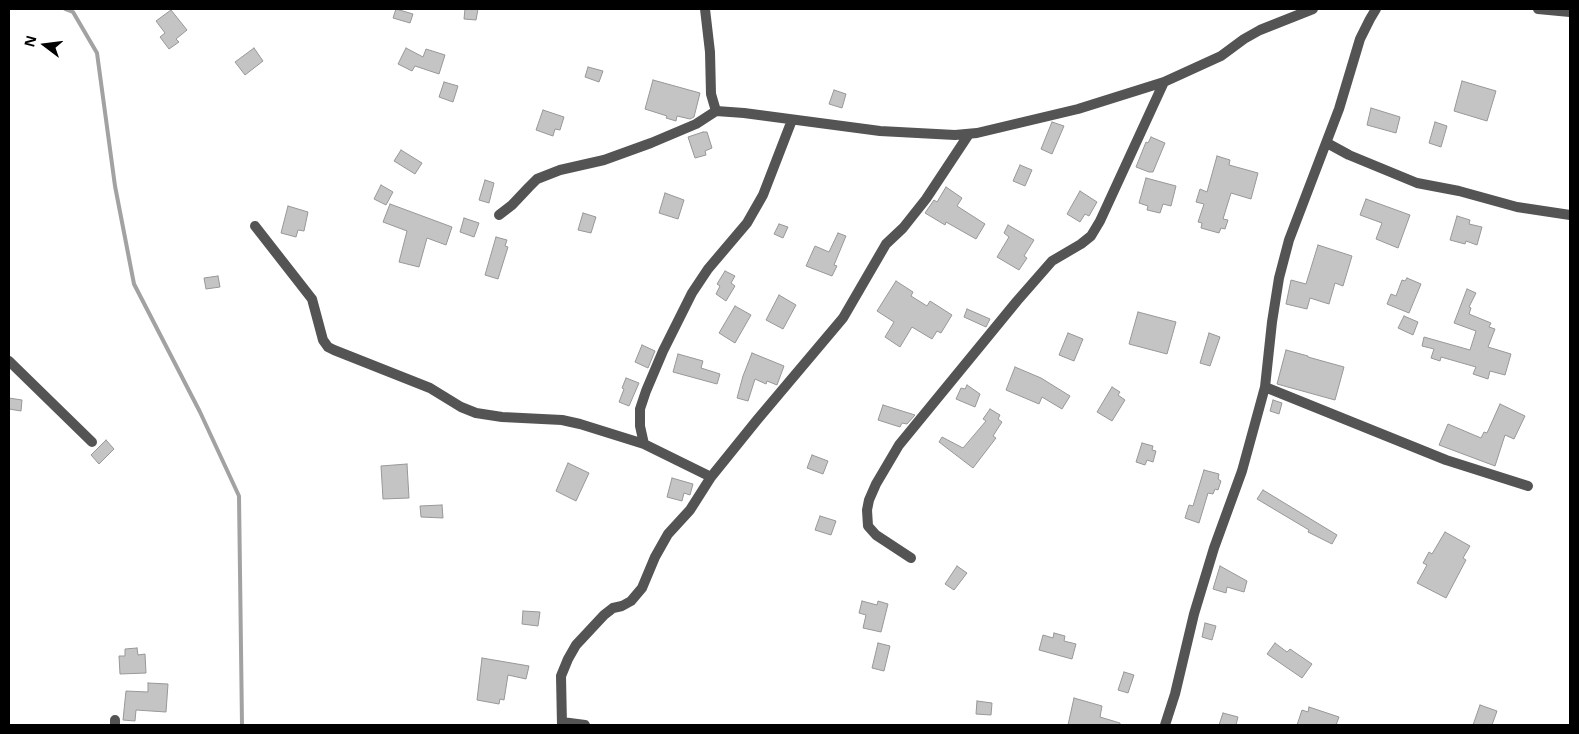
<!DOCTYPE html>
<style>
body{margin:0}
#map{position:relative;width:1579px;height:734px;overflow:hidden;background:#fff;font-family:"Noto Sans",sans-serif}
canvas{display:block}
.frame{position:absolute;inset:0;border:10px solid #000;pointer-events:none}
.north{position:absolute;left:20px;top:20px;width:50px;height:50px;-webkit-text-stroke:4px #fff;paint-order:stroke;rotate:285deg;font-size:14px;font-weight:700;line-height:20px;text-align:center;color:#000}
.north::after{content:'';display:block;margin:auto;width:18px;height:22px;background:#000;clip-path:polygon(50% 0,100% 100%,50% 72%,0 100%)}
</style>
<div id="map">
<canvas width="1579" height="734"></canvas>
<div class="frame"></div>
<div class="north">N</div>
</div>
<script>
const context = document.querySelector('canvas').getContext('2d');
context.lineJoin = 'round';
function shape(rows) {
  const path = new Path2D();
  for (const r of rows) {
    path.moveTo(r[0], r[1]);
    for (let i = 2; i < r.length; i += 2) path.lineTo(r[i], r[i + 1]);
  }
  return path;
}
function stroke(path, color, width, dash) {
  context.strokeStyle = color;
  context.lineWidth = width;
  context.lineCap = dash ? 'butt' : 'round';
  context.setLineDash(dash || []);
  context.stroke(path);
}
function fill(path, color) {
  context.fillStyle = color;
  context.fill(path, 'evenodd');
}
const stream = shape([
 [65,9,73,12,97,53,115,186,134,284,200,412,239,496,242,725]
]);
const building = shape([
 [396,9,413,14,410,23,393,18,396,9],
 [465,9,478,9,476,20,464,19,465,9],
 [171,10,187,30,176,39,179,42,169,49,160,37,165,33,156,21,171,10],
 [254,48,263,61,245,75,235,62,254,48],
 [406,48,423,57,426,49,445,55,439,74,415,66,412,71,398,64,406,48],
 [588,67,603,71,599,82,585,77,588,67],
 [653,80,700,93,694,117,690,119,677,116,676,121,666,118,667,116,645,109,653,80],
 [1462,81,1496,91,1487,121,1454,111,1462,81],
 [444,82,458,86,453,102,439,97,444,82],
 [834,90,846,94,842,108,829,104,834,90],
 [1371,108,1400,117,1396,133,1367,125,1371,108],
 [543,110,564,117,560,130,555,129,553,136,536,130,543,110],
 [1052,122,1064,126,1052,154,1041,149,1052,122],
 [1435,122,1447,126,1441,147,1429,143,1435,122],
 [703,132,707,132,712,148,705,151,706,155,695,158,688,137,703,132],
 [1151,137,1165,143,1153,172,1149,172,1136,167,1146,142,1148,143,1151,137],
 [401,150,422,163,415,174,394,161,401,150],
 [1217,156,1230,160,1229,165,1258,173,1251,199,1231,193,1223,219,1228,220,1225,229,1221,228,1219,233,1201,228,1202,223,1198,222,1204,204,1196,202,1200,189,1207,192,1217,156],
 [1020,165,1032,170,1025,186,1013,181,1020,165],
 [1146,178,1176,186,1171,206,1163,204,1160,213,1147,210,1148,206,1139,203,1146,178],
 [485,180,494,183,489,203,479,200,485,180],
 [381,185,393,192,386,205,374,199,381,185],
 [946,187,962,198,957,206,985,224,976,239,946,222,945,225,925,213,934,200,937,202,946,187],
 [1080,191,1097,202,1089,216,1085,214,1080,222,1067,214,1080,191],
 [665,193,684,200,678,219,659,213,665,193],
 [1366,199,1410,215,1398,248,1376,239,1382,223,1360,215,1366,199],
 [390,204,452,227,446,245,427,238,419,267,399,262,407,231,383,222,390,204],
 [288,206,308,212,304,231,298,230,296,237,281,233,288,206],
 [583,213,596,217,591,233,578,230,583,213],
 [1457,216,1470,220,1469,224,1482,227,1477,245,1466,241,1465,244,1450,240,1457,216],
 [464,218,479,223,474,237,460,232,464,218],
 [779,224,788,227,783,238,774,234,779,224],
 [1008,225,1034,240,1024,256,1027,258,1019,270,997,257,1009,237,1004,233,1008,225],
 [838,233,846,236,834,265,837,266,832,276,806,266,815,246,829,252,838,233],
 [496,237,507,240,505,246,508,247,498,279,485,275,496,237],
 [1318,245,1352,256,1343,286,1335,283,1329,304,1310,298,1307,309,1286,304,1291,280,1306,284,1318,245],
 [725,271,735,276,731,283,735,286,726,301,716,294,720,286,717,284,725,271],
 [218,276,220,287,206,289,204,278,218,276],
 [1407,278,1421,284,1409,313,1387,304,1391,294,1396,296,1402,280,1405,281,1407,278],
 [896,281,913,292,911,296,927,306,930,301,952,315,941,333,937,331,932,339,912,327,900,347,885,337,894,322,877,311,896,281],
 [1467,289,1476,293,1469,307,1471,308,1469,314,1491,323,1489,327,1495,329,1488,347,1511,354,1505,375,1490,371,1488,379,1473,374,1476,367,1441,357,1440,361,1431,358,1434,349,1422,346,1424,337,1470,350,1476,331,1454,323,1467,289],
 [779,295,796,305,783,329,766,320,779,295],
 [735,306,751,315,735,343,719,333,735,306],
 [967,309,990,319,986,327,964,317,967,309],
 [1138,312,1176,322,1167,354,1129,344,1138,312],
 [1404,316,1418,322,1413,335,1398,328,1404,316],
 [1068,333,1083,339,1074,361,1059,355,1068,333],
 [1209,333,1220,337,1210,366,1200,363,1209,333],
 [642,345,655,351,648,368,635,362,642,345],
 [1286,350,1308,356,1308,357,1344,367,1335,400,1277,384,1286,350],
 [752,353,784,366,777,385,767,381,766,384,755,379,748,401,737,398,743,376,752,353],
 [678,354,703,361,701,368,720,374,717,384,673,372,678,354],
 [1015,367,1041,378,1070,396,1062,409,1042,397,1039,404,1006,390,1015,367],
 [626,378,639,383,629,406,619,402,624,389,622,388,626,378],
 [967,385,980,394,975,407,956,399,961,388,965,389,967,385],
 [1112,387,1120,392,1118,395,1125,400,1112,421,1097,412,1112,387],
 [9,398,22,400,21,411,9,409,9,398],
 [1273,400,1282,403,1279,414,1270,411,1273,400],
 [1500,404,1525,416,1514,439,1505,435,1495,466,1439,445,1448,424,1481,438,1484,432,1487,433,1500,404],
 [883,405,915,415,907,424,902,423,900,427,878,420,883,405],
 [990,409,1000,415,998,419,1002,422,993,436,996,438,973,468,939,442,942,437,963,448,986,421,983,419,990,409],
 [106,440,114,449,99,464,91,455,106,440],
 [1142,443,1153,446,1152,450,1156,451,1153,462,1147,460,1145,465,1136,462,1142,443],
 [812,455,828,461,823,474,807,468,812,455],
 [568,463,589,473,576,501,556,491,568,463],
 [407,464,409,498,383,499,381,466,407,464],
 [1204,470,1219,474,1218,479,1221,481,1218,490,1215,489,1213,494,1208,493,1199,523,1185,518,1189,505,1193,506,1204,470],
 [672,478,693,484,690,495,684,493,682,501,667,497,672,478],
 [1263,490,1337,535,1332,544,1308,532,1309,530,1257,499,1263,490],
 [442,505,443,518,421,517,420,506,442,505],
 [820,516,836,521,831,535,815,530,820,516],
 [1445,532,1470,546,1463,558,1466,560,1446,598,1417,583,1427,565,1423,563,1429,552,1432,554,1445,532],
 [957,566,967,573,954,590,945,584,957,566],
 [1220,566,1247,581,1244,592,1227,587,1226,593,1213,589,1220,566],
 [862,601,877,605,878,601,888,604,881,632,863,628,866,615,859,613,862,601],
 [523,611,540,612,538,626,522,624,523,611],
 [1205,623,1216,626,1212,640,1202,637,1205,623],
 [1054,633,1065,636,1064,641,1076,644,1072,659,1039,650,1043,635,1053,638,1054,633],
 [878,643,890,646,884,671,872,668,878,643],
 [1275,643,1287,652,1290,649,1312,664,1302,678,1267,654,1275,643],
 [137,648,138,655,145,654,146,673,120,674,119,656,125,656,125,649,137,648],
 [482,658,529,666,526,679,508,675,504,700,500,699,499,704,477,700,482,658],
 [1124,672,1134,675,1128,693,1118,690,1124,672],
 [148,683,168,684,166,712,136,710,135,721,123,720,126,691,148,692,148,683],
 [1074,698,1102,706,1100,717,1120,723,1120,725,1068,725,1074,698],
 [977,701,992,703,991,715,976,714,977,701],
 [1480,705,1497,711,1492,725,1473,725,1480,705],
 [1309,707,1339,717,1336,725,1297,725,1302,710,1308,712,1309,707],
 [1223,713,1238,717,1236,725,1219,725,1223,713]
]);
const minor = shape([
 [705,9,710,52,711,94,716,111,744,113,880,131,955,135,977,133,1078,109,1164,82,1221,56,1244,39,1260,30,1313,9],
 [1538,9,1570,12],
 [1327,143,1349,155,1417,183,1459,191,1517,207,1570,215],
 [499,215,512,205,529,187,537,179,560,170,604,160,651,143,696,124,716,111],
 [255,226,312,299,323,340,328,347,334,350,430,388,461,407,476,413,502,417,562,420,580,424,644,444,711,477],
 [9,361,92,442],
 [1265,387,1446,460,1528,486],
 [644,444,640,426,640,409,646,391,663,351,692,293,708,269,747,223,763,195,792,120],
 [911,558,876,535,868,526,867,510,869,500,876,484,899,445,1017,301,1052,261,1081,244,1091,236,1100,221,1164,82],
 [562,722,585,725],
 [115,725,115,720],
 [562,725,561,676,568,659,576,645,604,615,613,608,622,606,631,601,642,588,655,557,668,534,690,510,711,477,757,420,843,318,886,244,903,228,926,199,969,134],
 [1165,725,1175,694,1194,614,1214,548,1242,471,1265,387,1272,322,1279,278,1289,240,1339,109,1360,39,1370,19,1376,9]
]);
stroke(stream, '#a2a2a2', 4);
fill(building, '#c4c4c4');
stroke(building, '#989898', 1);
stroke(minor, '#545454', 10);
</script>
